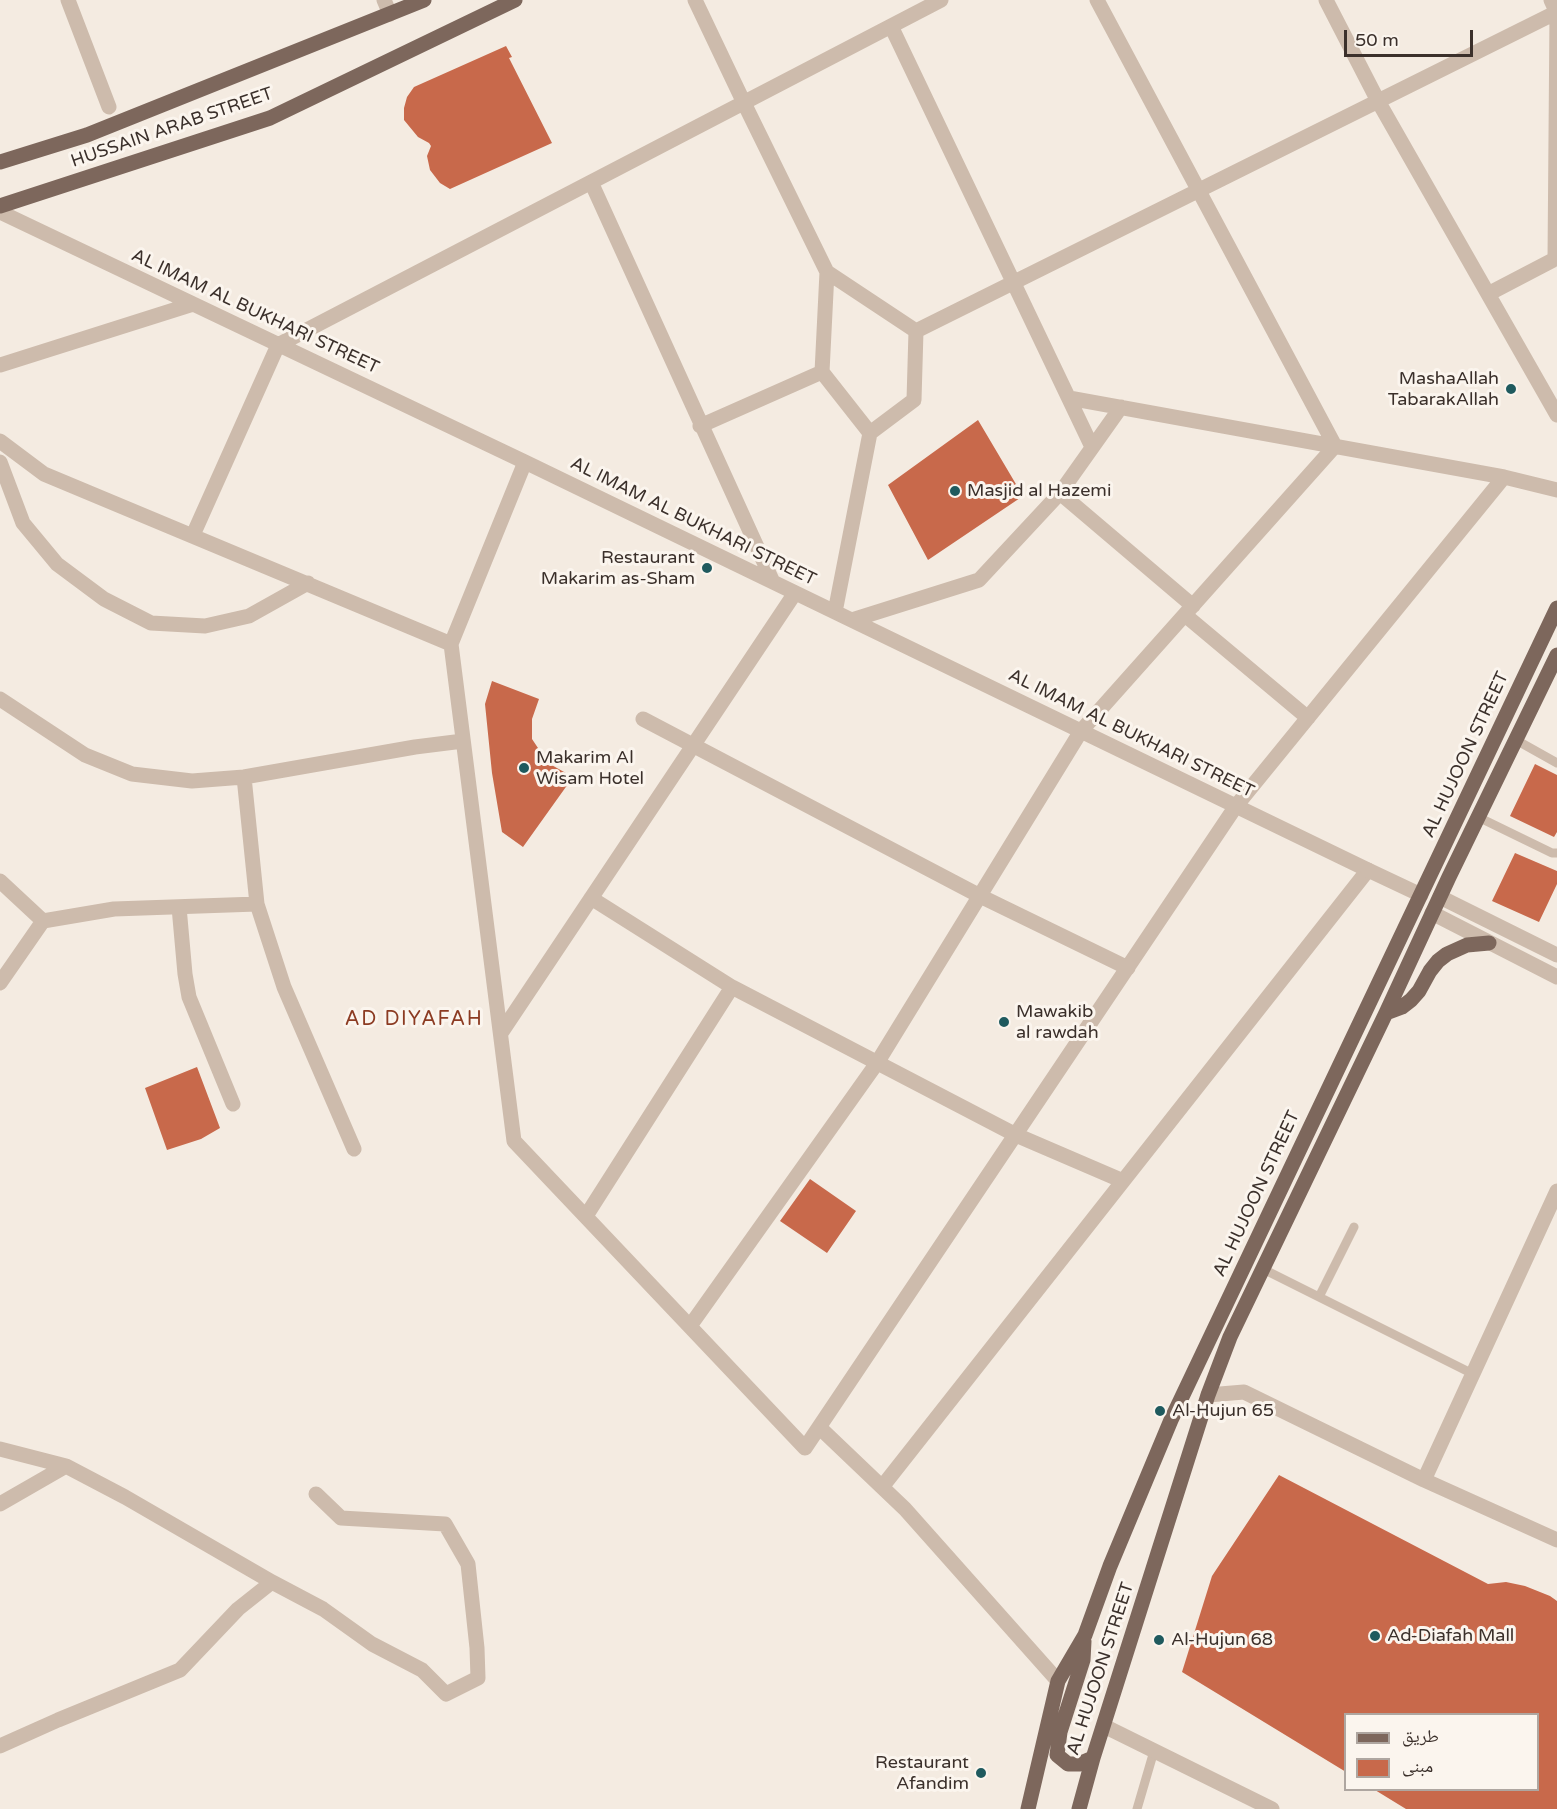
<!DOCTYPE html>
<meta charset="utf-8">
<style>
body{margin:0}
#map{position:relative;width:1557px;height:1809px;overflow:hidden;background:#f4ebe1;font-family:"Varela Round","Noto Naskh Arabic",sans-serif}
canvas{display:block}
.legend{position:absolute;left:1344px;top:1713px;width:195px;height:78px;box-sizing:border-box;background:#fbf5ee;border:2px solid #aea6a0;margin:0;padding:8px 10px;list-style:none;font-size:18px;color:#3b302b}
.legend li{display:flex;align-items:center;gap:12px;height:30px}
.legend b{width:30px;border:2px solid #aea6a0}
.scale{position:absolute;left:1344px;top:30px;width:129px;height:27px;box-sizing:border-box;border:3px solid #3b302b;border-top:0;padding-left:8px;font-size:18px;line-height:21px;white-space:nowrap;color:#3b302b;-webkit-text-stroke:4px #fbf5ee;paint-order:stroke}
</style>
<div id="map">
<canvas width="1557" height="1809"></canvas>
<ul class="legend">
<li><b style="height:8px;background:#7d675c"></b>طريق</li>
<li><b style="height:16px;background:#c8694b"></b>مبنى</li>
</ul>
<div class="scale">50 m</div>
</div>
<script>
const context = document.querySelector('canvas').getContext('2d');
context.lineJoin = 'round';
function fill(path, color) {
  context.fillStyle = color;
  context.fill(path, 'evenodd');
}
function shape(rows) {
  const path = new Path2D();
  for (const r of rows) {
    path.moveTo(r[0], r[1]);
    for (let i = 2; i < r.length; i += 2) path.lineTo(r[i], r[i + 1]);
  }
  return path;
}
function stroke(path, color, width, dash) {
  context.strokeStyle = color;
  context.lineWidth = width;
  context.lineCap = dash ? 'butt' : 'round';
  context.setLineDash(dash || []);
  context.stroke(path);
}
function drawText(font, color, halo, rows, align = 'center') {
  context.font = font + ' "Varela Round",sans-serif';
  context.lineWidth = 6;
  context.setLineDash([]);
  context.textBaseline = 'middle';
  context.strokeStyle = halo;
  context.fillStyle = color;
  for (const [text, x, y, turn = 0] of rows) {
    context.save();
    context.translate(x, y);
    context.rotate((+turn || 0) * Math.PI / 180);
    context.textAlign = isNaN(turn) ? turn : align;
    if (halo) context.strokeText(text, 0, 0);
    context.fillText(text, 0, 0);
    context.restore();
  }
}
const building = shape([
 [506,46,512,57,509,58,552,143,450,189,440,183,430,170,427,156,431,146,429,143,418,137,404,120,404,108,407,97,414,87],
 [978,420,1023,496,928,560,888,485],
 [492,681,539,699,532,719,532,739,548,763,573,777,523,847,502,832,492,773,485,704],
 [1535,764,1557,775,1557,832,1554,837,1510,816],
 [1515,853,1557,871,1557,884,1539,922,1492,901],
 [197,1067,220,1128,201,1139,167,1150,145,1088],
 [810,1179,856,1211,827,1253,780,1221],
 [1279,1475,1488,1584,1506,1582,1525,1586,1550,1596,1557,1601,1557,1809,1406,1809,1375,1790,1538,1790,1538,1714,1346,1714,1346,1772,1182,1672,1212,1576]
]);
const service = shape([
 [1516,740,1557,763],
 [1478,817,1552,853,1557,853],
 [1263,1269,1473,1374],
 [1319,1297,1354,1227],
 [1137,1809,1154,1751]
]);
const minor = shape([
 [68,0,109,107],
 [384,0,390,14],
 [695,0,744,103,827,272,822,372,870,433,835,612],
 [1326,0,1378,101,1557,415],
 [1551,0,1557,13,1555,259],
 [891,26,1092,447],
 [591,182,773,582],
 [0,212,525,462,1368,870,882,1487],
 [827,272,916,331,1557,12],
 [1488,294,1557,258],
 [0,365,193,304],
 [1069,398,1504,477,1557,490],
 [1121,407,1060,493,1193,606],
 [700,426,822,372],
 [870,433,914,400,916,331],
 [0,441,44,474,451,644],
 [0,462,23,523,57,564,104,599,151,623,205,626,249,616,308,583],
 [525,462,451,644,514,1141,805,1448,1236,806,1504,477],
 [193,535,278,345,941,0],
 [1185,615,1308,718],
 [852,620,979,580,1060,493],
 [0,699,85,755,132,774,192,781,244,777,415,747,463,741],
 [643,719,980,896,1128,968],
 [244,777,257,904,284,987,354,1149],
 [0,881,43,921],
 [1440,897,1557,955],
 [591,898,732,987,1016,1135,1123,1181],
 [179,907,185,974,189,997,233,1104],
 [1432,913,1557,977],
 [0,983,43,921,114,909,257,904],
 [501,1033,795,593],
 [586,1216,732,987],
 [690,1326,877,1063,1081,731,1335,446,1097,0],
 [1208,1395,1244,1392,1424,1480,1557,1540],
 [819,1427,905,1509,1058,1681],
 [0,1449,66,1466],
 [1424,1480,1557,1191],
 [0,1504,66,1466,125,1497,272,1582],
 [1104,1726,1272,1809],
 [0,1746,58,1720,180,1670,238,1609,272,1582,323,1609,372,1644,422,1670,446,1694,478,1678,477,1648,468,1564,445,1524,341,1518,316,1494]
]);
const tertiary = shape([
 [1368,870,1421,895]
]);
const primary = shape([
 [0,162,87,135,424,0],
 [0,206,270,118,515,0],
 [1386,1013,1402,1007,1411,1000,1419,991,1430,971,1438,961,1447,954,1467,945,1489,943],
 [1084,1641,1083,1660,1060,1732,1057,1755,1068,1764,1079,1764,1093,1758],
 [1028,1809,1058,1681,1085,1635,1110,1566,1171,1420,1557,608],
 [1079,1809,1093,1758,1208,1395,1230,1337,1386,1013,1449,877,1557,655]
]);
const markers = [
 [1511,389,6,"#1f5a5e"],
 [955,491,6,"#1f5a5e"],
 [707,568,6,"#1f5a5e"],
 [524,768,6,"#1f5a5e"],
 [1004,1022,6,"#1f5a5e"],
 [1160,1411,6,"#1f5a5e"],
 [1375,1636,6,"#1f5a5e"],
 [1159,1640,6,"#1f5a5e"],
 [981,1773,6,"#1f5a5e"]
];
const streetNames = [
 ["HUSSAIN ARAB STREET",172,128,-19],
 ["AL IMAM AL BUKHARI STREET",255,312,25],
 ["AL IMAM AL BUKHARI STREET",693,522,26],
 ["AL IMAM AL BUKHARI STREET",1131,734,26],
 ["AL HUJOON STREET",1466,755,-65],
 ["AL HUJOON STREET",1257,1194,-65],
 ["AL HUJOON STREET",1101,1669,-72]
];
const poiNames = [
 ["MashaAllah",1499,379,"right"],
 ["TabarakAllah",1499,400,"right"],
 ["Masjid al Hazemi",967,491],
 ["Restaurant",695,558,"right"],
 ["Makarim as-Sham",695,579,"right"],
 ["Makarim Al",536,758],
 ["Wisam Hotel",536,779],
 ["Mawakib",1016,1012],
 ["al rawdah",1016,1033],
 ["Al-Hujun 65",1172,1411],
 ["Ad-Diafah Mall",1387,1636],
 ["Al-Hujun 68",1171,1640],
 ["Restaurant",969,1763,"right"],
 ["Afandim",969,1784,"right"]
];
const neighbourhoodNames = [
 ["AD DIYAFAH",414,1020]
];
fill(building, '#c8694b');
stroke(service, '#cdbbac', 9);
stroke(minor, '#cdbbac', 15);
stroke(tertiary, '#cdbbac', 15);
stroke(primary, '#7d675c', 15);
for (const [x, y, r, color] of markers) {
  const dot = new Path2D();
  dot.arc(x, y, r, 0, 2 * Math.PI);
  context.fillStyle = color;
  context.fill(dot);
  stroke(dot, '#fbf5ee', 2);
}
drawText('18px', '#3b302b', '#fbf5ee', streetNames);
drawText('18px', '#3b302b', '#fbf5ee', poiNames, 'left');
context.letterSpacing = '1.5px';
drawText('20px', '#8c3b22', '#fbf5ee', neighbourhoodNames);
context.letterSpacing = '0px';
</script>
